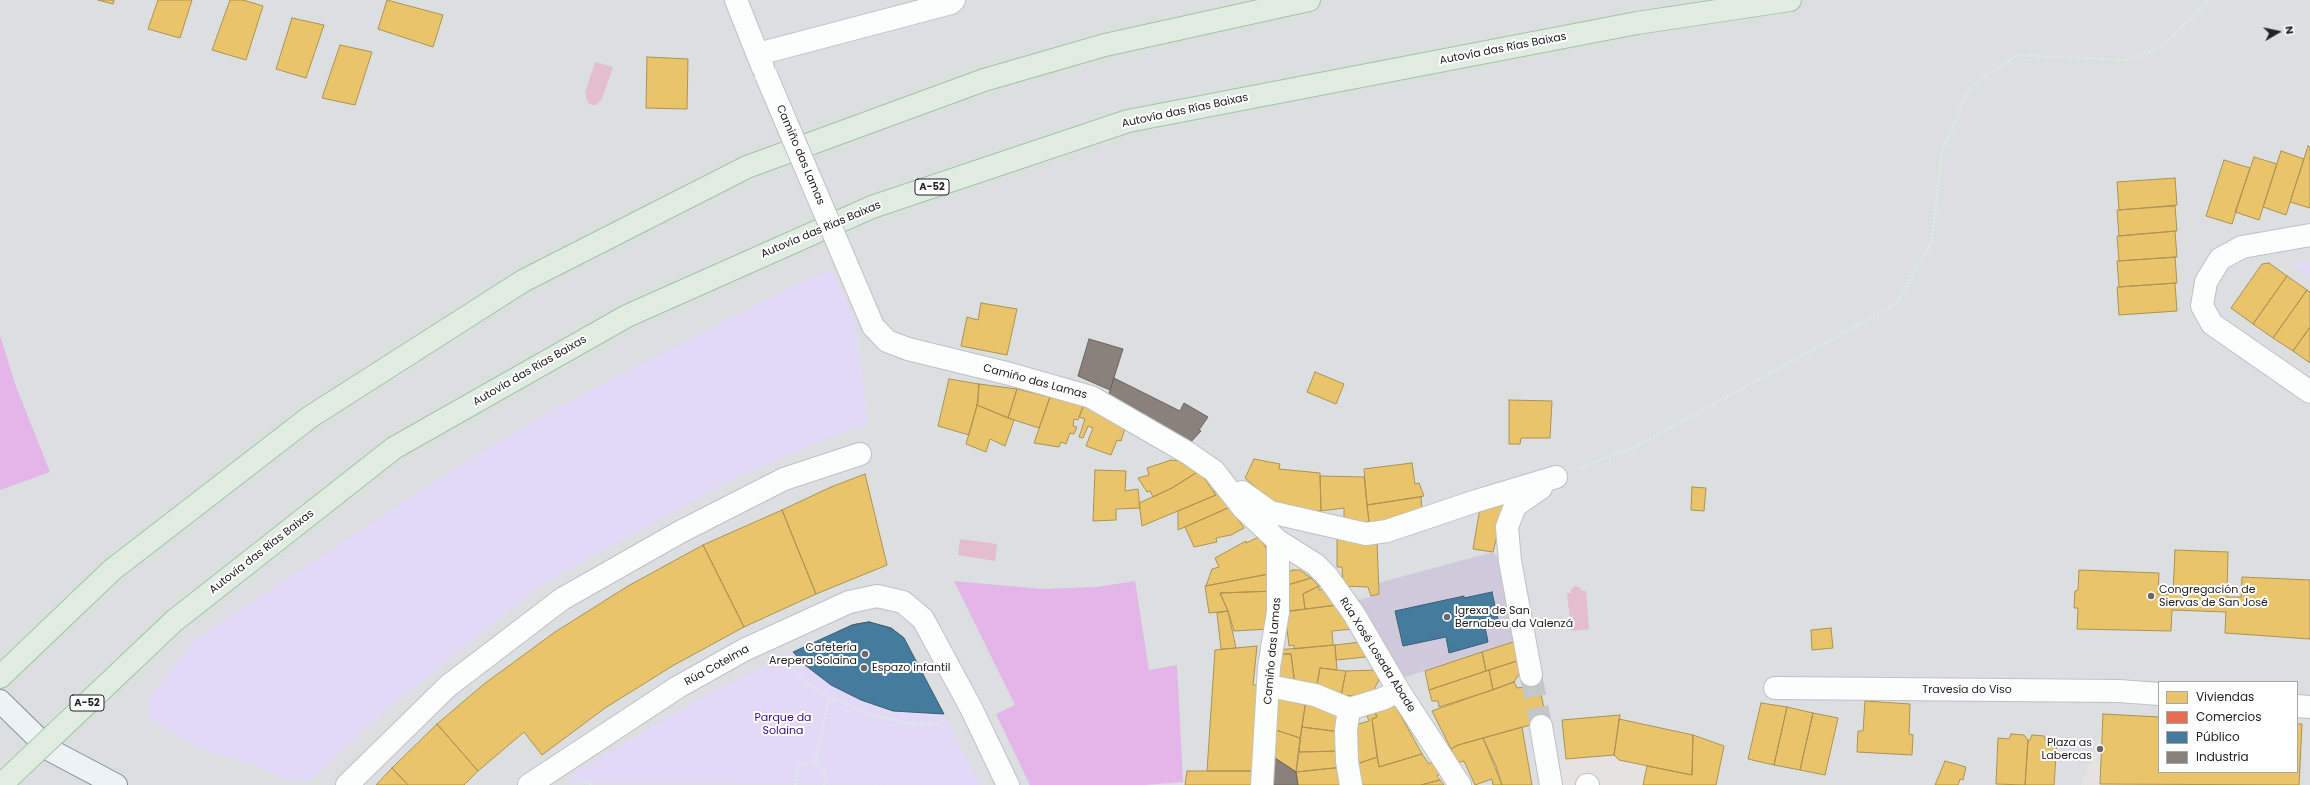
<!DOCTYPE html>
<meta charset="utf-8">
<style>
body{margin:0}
#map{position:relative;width:2310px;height:785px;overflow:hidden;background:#eaf0f0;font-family:Poppins,sans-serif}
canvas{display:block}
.legend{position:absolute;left:2158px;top:681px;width:140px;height:92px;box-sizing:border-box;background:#fff;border:1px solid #a7a7a7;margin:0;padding:5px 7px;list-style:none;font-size:12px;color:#222}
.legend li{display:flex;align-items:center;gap:8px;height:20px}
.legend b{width:20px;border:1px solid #a7a7a7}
.north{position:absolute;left:2258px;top:12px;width:40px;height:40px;-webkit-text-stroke:3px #fff;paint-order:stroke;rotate:81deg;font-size:11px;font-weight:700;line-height:16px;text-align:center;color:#222}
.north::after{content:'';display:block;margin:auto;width:14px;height:18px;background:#222;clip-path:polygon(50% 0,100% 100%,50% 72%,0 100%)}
</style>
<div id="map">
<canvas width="2310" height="785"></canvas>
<ul class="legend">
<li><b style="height:11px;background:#e9c46a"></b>Viviendas</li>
<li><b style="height:11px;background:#e76f51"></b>Comercios</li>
<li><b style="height:11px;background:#457b9d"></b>Público</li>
<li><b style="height:11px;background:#8a817c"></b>Industria</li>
</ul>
<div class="north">N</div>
</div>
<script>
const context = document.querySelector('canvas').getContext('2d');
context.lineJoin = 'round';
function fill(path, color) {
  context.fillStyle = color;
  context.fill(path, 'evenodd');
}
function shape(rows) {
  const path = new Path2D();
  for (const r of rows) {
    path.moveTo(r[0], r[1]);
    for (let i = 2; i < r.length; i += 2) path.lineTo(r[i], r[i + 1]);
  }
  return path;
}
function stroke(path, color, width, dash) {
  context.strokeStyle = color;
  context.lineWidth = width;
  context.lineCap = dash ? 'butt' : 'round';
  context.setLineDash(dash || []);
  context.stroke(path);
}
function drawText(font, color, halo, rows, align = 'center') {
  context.font = font + ' Poppins,sans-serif';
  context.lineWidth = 4;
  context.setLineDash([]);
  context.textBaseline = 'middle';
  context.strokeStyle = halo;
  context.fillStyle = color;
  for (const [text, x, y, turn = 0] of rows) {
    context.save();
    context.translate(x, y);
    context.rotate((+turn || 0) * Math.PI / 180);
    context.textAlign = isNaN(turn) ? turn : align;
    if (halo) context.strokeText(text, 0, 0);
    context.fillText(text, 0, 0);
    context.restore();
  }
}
const residential = shape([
 [0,0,2310,0,2310,785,0,785],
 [2159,682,2297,682,2297,772,2159,772]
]);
const cemetery = shape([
 [1493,552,1499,560,1516,641,1403,678,1368,622,1365,610,1356,601,1379,594,1378,583]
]);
const park = shape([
 [2310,261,2310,277,2294,266,2295,264],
 [832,270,855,319,869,424,838,434,736,478,541,585,381,714,309,782,283,779,259,767,193,746,148,717,148,698,196,638,454,468,555,408,812,276],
 [793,652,805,665,831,685,861,700,893,711,944,714,981,785,565,783,578,770,707,694]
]);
const pitch = shape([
 [0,335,15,384,50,472,0,490],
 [954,581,1042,589,1096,587,1135,581,1149,670,1177,665,1183,782,1144,785,1030,785,996,714,1015,705]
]);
const plaza = shape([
 [2107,718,2104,780,2196,785,2081,785],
 [1614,755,1619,760,1651,766,1647,785,1553,785,1550,761]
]);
const water = shape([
 [595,62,613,67,602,99,596,105,592,105,588,103,585,93],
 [960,539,997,544,995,561,958,555],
 [1575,586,1579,587,1582,591,1586,591,1589,629,1571,631,1567,593,1571,593,1571,589]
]);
const homes = shape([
 [98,0,114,0,113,4,98,0],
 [158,0,192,0,180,38,148,29,158,0],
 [230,0,243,0,263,6,246,60,212,50,230,0],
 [387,0,443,15,433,47,378,29,387,0],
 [292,18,324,25,306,78,276,69,292,18],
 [340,45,372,52,355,105,322,98,340,45],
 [647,57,688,59,687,109,646,108,647,57],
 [2308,146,2310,147,2310,208,2290,202,2308,146],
 [2281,151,2304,159,2286,215,2263,207,2281,151],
 [2254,157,2277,164,2259,220,2235,212,2254,157],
 [2224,160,2250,168,2232,224,2206,216,2224,160],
 [2175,178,2177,205,2119,210,2117,182,2175,178],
 [2175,206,2177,231,2119,236,2117,210,2175,206],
 [2175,231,2177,257,2119,261,2117,236,2175,231],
 [2175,257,2177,283,2119,287,2117,261,2175,257],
 [2269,263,2287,276,2253,324,2231,308,2262,264,2269,263],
 [2287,276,2307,290,2273,338,2253,324,2287,276],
 [2175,283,2177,311,2119,315,2117,287,2175,283],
 [2307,290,2310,292,2310,327,2293,351,2273,338,2307,290],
 [981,303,1017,309,1007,355,961,346,967,317,978,320,981,303],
 [2310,327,2310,363,2293,351,2310,327],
 [1315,372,1344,384,1336,404,1307,392,1315,372],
 [949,379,979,384,978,402,969,435,938,426,949,379],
 [979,384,1017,389,1008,418,977,405,979,384],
 [1017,389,1050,397,1039,428,1008,418,1017,389],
 [1055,394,1084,404,1078,420,1074,419,1073,426,1077,427,1074,434,1070,433,1066,444,1061,442,1059,447,1034,443,1050,397,1053,398,1055,394],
 [1509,400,1552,401,1550,438,1521,438,1520,444,1509,444,1509,400],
 [1084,404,1127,422,1121,441,1117,440,1111,455,1086,446,1093,428,1088,426,1083,438,1079,437,1085,419,1079,417,1084,404],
 [977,405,1014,420,1005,446,990,439,986,452,966,444,977,405],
 [1254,459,1280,464,1279,469,1320,473,1321,511,1318,511,1319,514,1276,505,1245,478,1254,459],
 [1171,460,1179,461,1185,465,1187,462,1199,471,1172,488,1153,497,1150,491,1147,492,1138,478,1149,475,1147,468,1171,460],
 [1412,463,1415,484,1419,483,1424,496,1367,505,1364,469,1412,463],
 [1095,470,1126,471,1125,491,1138,489,1140,508,1116,509,1116,520,1093,521,1095,470],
 [1199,471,1216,495,1142,526,1139,503,1172,488,1199,471],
 [865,474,887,565,816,594,782,510,831,487,865,474],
 [1320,476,1364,477,1370,531,1344,521,1344,508,1321,511,1320,476],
 [1692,487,1706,488,1704,511,1691,510,1692,487],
 [1218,488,1230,507,1178,530,1178,511,1216,495,1213,492,1218,488],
 [1421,497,1422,511,1370,531,1367,505,1421,497],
 [1505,504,1493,552,1473,549,1480,508,1505,504],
 [1230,507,1244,528,1231,535,1216,538,1217,542,1194,547,1185,527,1230,507],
 [782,510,816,594,744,627,703,545,782,510],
 [1259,537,1272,557,1273,573,1206,586,1212,569,1219,567,1215,558,1246,541,1246,543,1259,537],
 [1337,538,1377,541,1379,594,1371,596,1368,587,1343,586,1342,567,1337,567,1337,538],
 [703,545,744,627,674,665,605,708,542,755,524,732,478,771,437,724,484,684,555,632,628,586,703,545],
 [2175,550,2228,552,2227,597,2241,597,2242,577,2310,580,2310,639,2225,633,2226,612,2172,610,2171,631,2077,629,2078,608,2074,608,2075,591,2078,590,2079,570,2159,573,2158,594,2173,594,2175,550],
 [1293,570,1300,570,1311,578,1284,586,1288,572,1293,570],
 [1275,573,1275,591,1220,593,1228,611,1209,613,1205,586,1275,573],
 [1311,578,1319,586,1303,594,1305,609,1288,611,1284,586,1311,578],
 [1319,586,1319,590,1326,589,1337,605,1305,609,1303,594,1319,586],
 [1274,591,1269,629,1234,631,1228,611,1220,593,1274,591],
 [1337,605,1353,629,1332,631,1333,645,1294,649,1294,645,1289,646,1285,612,1337,605],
 [1228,611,1236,648,1221,649,1217,613,1228,611],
 [1831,628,1833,648,1812,650,1811,630,1831,628],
 [1516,641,1520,660,1486,671,1482,652,1516,641],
 [1361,642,1366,657,1336,660,1335,645,1361,642],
 [1335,645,1337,670,1320,668,1316,690,1295,685,1291,654,1277,654,1276,650,1335,645],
 [1257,646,1253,685,1260,685,1253,771,1207,771,1215,650,1257,646],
 [1482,652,1486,671,1429,690,1425,671,1482,652],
 [1275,654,1291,654,1295,685,1277,682,1275,654],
 [1520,660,1521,671,1514,682,1493,690,1489,670,1520,660],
 [1320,668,1346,671,1341,696,1316,690,1320,668],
 [1377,670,1379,680,1371,695,1341,696,1346,671,1377,670],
 [1489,670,1493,690,1439,707,1438,701,1432,701,1429,690,1489,670],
 [1514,682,1517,688,1539,685,1546,717,1527,726,1458,745,1451,749,1432,711,1514,682],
 [1276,695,1306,700,1300,738,1273,729,1276,695],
 [1306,700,1342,712,1341,732,1302,727,1306,700],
 [1865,701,1910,704,1909,734,1913,735,1912,755,1857,752,1858,731,1863,731,1865,701],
 [1761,703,1787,707,1774,765,1748,759,1761,703],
 [1395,705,1422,754,1379,767,1372,719,1377,717,1375,712,1395,705],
 [1787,707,1813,713,1800,770,1774,765,1787,707],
 [1374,711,1377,717,1372,719,1377,757,1354,765,1351,726,1369,721,1367,716,1374,711],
 [1813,713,1838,718,1825,775,1800,770,1813,713],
 [2103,714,2159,717,2159,772,2297,772,2297,724,2302,724,2299,785,2100,784,2103,714],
 [1620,715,1614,755,1566,759,1562,720,1620,715],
 [1619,719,1693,735,1692,775,1619,760,1614,755,1619,719],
 [437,724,478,771,464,785,408,785,392,768,437,724],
 [1302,727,1341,732,1342,751,1299,752,1302,727],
 [1522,727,1532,785,1502,785,1483,738,1522,727],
 [1273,729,1300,738,1296,772,1272,756,1273,729],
 [2011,734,2024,735,2028,740,2025,785,1996,784,1998,738,2009,739,2011,734],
 [1693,735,1724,746,1716,785,1643,785,1647,766,1692,775,1693,735],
 [2032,735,2044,736,2046,741,2057,741,2054,785,2025,785,2028,740,2030,740,2032,735],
 [1483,738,1496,766,1502,785,1493,785,1492,779,1475,785,1464,761,1457,763,1451,749,1458,745,1483,738],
 [1342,751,1343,767,1296,772,1299,752,1342,751],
 [1422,754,1429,764,1432,762,1440,774,1437,776,1440,780,1421,785,1358,785,1354,765,1377,757,1379,767,1422,754],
 [1945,761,1966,767,1963,780,1960,779,1958,785,1935,785,1945,761],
 [1343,767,1344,785,1298,785,1296,772,1343,767],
 [392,768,408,785,376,785,392,768],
 [1187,771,1253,771,1251,785,1185,785,1187,771],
 [1440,780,1444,785,1421,785,1440,780]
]);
const shops = shape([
 [869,622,891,628,904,638,899,647,906,650,884,690,824,659,839,631,856,624,869,622]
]);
const public = shape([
 [1492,592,1499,624,1485,627,1488,642,1449,653,1446,637,1403,646,1395,611,1464,596,1464,598,1492,592],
 [869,622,891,628,904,638,944,714,893,711,861,700,831,685,805,665,793,652,852,625,869,622]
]);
const industry = shape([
 [1089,339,1123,349,1110,390,1078,376,1089,339],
 [1114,378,1180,411,1184,403,1208,417,1199,430,1201,431,1189,444,1108,397,1114,378],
 [1272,756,1296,772,1298,785,1271,785,1272,756]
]);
const streetTunnel = shape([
 [1531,675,1541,726]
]);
const path = shape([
 [1579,468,1633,448,1896,304,1932,241,1942,152,1970,87,2017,55,2127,60,2162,47,2209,0],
 [785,662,807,683,829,697,869,714,911,724,938,724],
 [815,762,829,697],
 [582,781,593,785],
 [796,785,795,779,797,769,800,765,810,761,815,762,823,768,826,778,824,785]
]);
const street = shape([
 [736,0,763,68],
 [758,54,951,3,954,0],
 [2310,235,2242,247,2220,259,2206,282,2202,306,2212,324,2310,392],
 [873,326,887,341,908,349,1010,374,1091,397,1188,453,1214,471,1243,508,1278,541,1315,564,1327,576,1354,614,1399,691,1460,785],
 [1242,492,1270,512,1366,534,1387,531,1476,501,1556,477],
 [1531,675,1510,561,1507,527,1515,506,1541,488],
 [1269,686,1315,695,1349,709],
 [1775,688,2119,691,2159,694],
 [2297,706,2310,707],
 [1541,726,1551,785],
 [347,785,448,686,562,599,680,532,784,479,860,454],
 [529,785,678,687,744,650,849,602,877,596,903,602,923,619,971,708,1008,785],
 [1262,785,1269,667,1278,612,1278,541],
 [1351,785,1347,761,1346,730,1349,709,1382,699,1399,691],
 [1587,785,1588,785]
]);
const secondary = shape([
 [0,701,50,750,116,785]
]);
const highway = shape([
 [174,621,394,448,627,316,872,207,1128,121,1637,23,1790,0],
 [0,677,112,570,310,417,523,281,747,167,984,80,1105,45,1309,0]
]);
const streetBridge = shape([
 [766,75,873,326]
]);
const highwayBridge = shape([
 [1,785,174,621]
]);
const markers = [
 [2151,596,4,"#686a6a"],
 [1447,617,4,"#686a6a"],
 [865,654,4,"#686a6a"],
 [864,668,4,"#686a6a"],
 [2100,749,4,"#686a6a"]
];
const shields = [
 [932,187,34],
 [87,703,34]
];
const shieldNames = [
 ["A-52",932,187],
 ["A-52",87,703]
];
const streetNames = [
 ["Autovía das Rías Baixas",1503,49,-11],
 ["Autovía das Rías Baixas",1185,111,-12],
 ["Camiño das Lamas",800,155,67],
 ["Autovía das Rías Baixas",821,230,-23],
 ["Autovía das Rías Baixas",530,371,-30],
 ["Camiño das Lamas",1035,382,15],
 ["Autovía das Rías Baixas",262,552,-38],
 ["Camiño das Lamas",1273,651,-85],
 ["Rúa Xosé Losada Abade",1377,655,58],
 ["Rúa Cotelma",717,666,-29],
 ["Travesía do Viso",1967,690]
];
const poiNames = [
 ["Congregación de",2159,590],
 ["Siervas de San José",2159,603],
 ["Igrexa de San",1455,611],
 ["Bernabeu da Valenzá",1455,624],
 ["Cafetería",857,648,"right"],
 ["Arepera Solaina",857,661,"right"],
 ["Espazo infantil",872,668],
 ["Plaza as",2092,743,"right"],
 ["Labercas",2092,756,"right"]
];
const parkNames = [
 ["Parque da",783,718],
 ["Solaina",783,731]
];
fill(residential, '#dcdfdf');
fill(cemetery, '#cfc9dc');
fill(park, '#e2d9f7');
fill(pitch, '#e3b5e9');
fill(plaza, '#e5e3e1');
fill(water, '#e4becf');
fill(homes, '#e9c46a');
stroke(homes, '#ad9354', 1);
fill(shops, '#e76f51');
stroke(shops, '#ac5843', 1);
fill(public, '#457b9d');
stroke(public, '#3a6078', 1);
fill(industry, '#8a817c');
stroke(industry, '#6b6461', 1);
stroke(streetTunnel, '#c2c7c7', 22, [22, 11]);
stroke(street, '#bfc2c2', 24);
stroke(secondary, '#80919c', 24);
stroke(highway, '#9fc6a1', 24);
stroke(path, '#dbede3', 2.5, [2, 2]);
stroke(street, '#fcfdfd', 22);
stroke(secondary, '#edf2f5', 22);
stroke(highway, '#e0ece2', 22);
stroke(streetBridge, '#bfc2c2', 24, []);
stroke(highwayBridge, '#9fc6a1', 24, []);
stroke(streetBridge, '#fcfdfd', 22);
stroke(highwayBridge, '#e0ece2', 22);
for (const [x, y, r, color] of markers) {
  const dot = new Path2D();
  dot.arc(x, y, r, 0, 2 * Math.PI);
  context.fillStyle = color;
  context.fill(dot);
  stroke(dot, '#fff', 1.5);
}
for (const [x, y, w] of shields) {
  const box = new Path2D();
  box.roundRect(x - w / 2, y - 8, w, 16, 3);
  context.fillStyle = '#fff';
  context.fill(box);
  stroke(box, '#222', 1);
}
drawText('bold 10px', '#222', null, shieldNames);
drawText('11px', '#222', '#fff', streetNames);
drawText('11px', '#222', '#fff', poiNames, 'left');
drawText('11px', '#3c0887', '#fff', parkNames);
</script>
